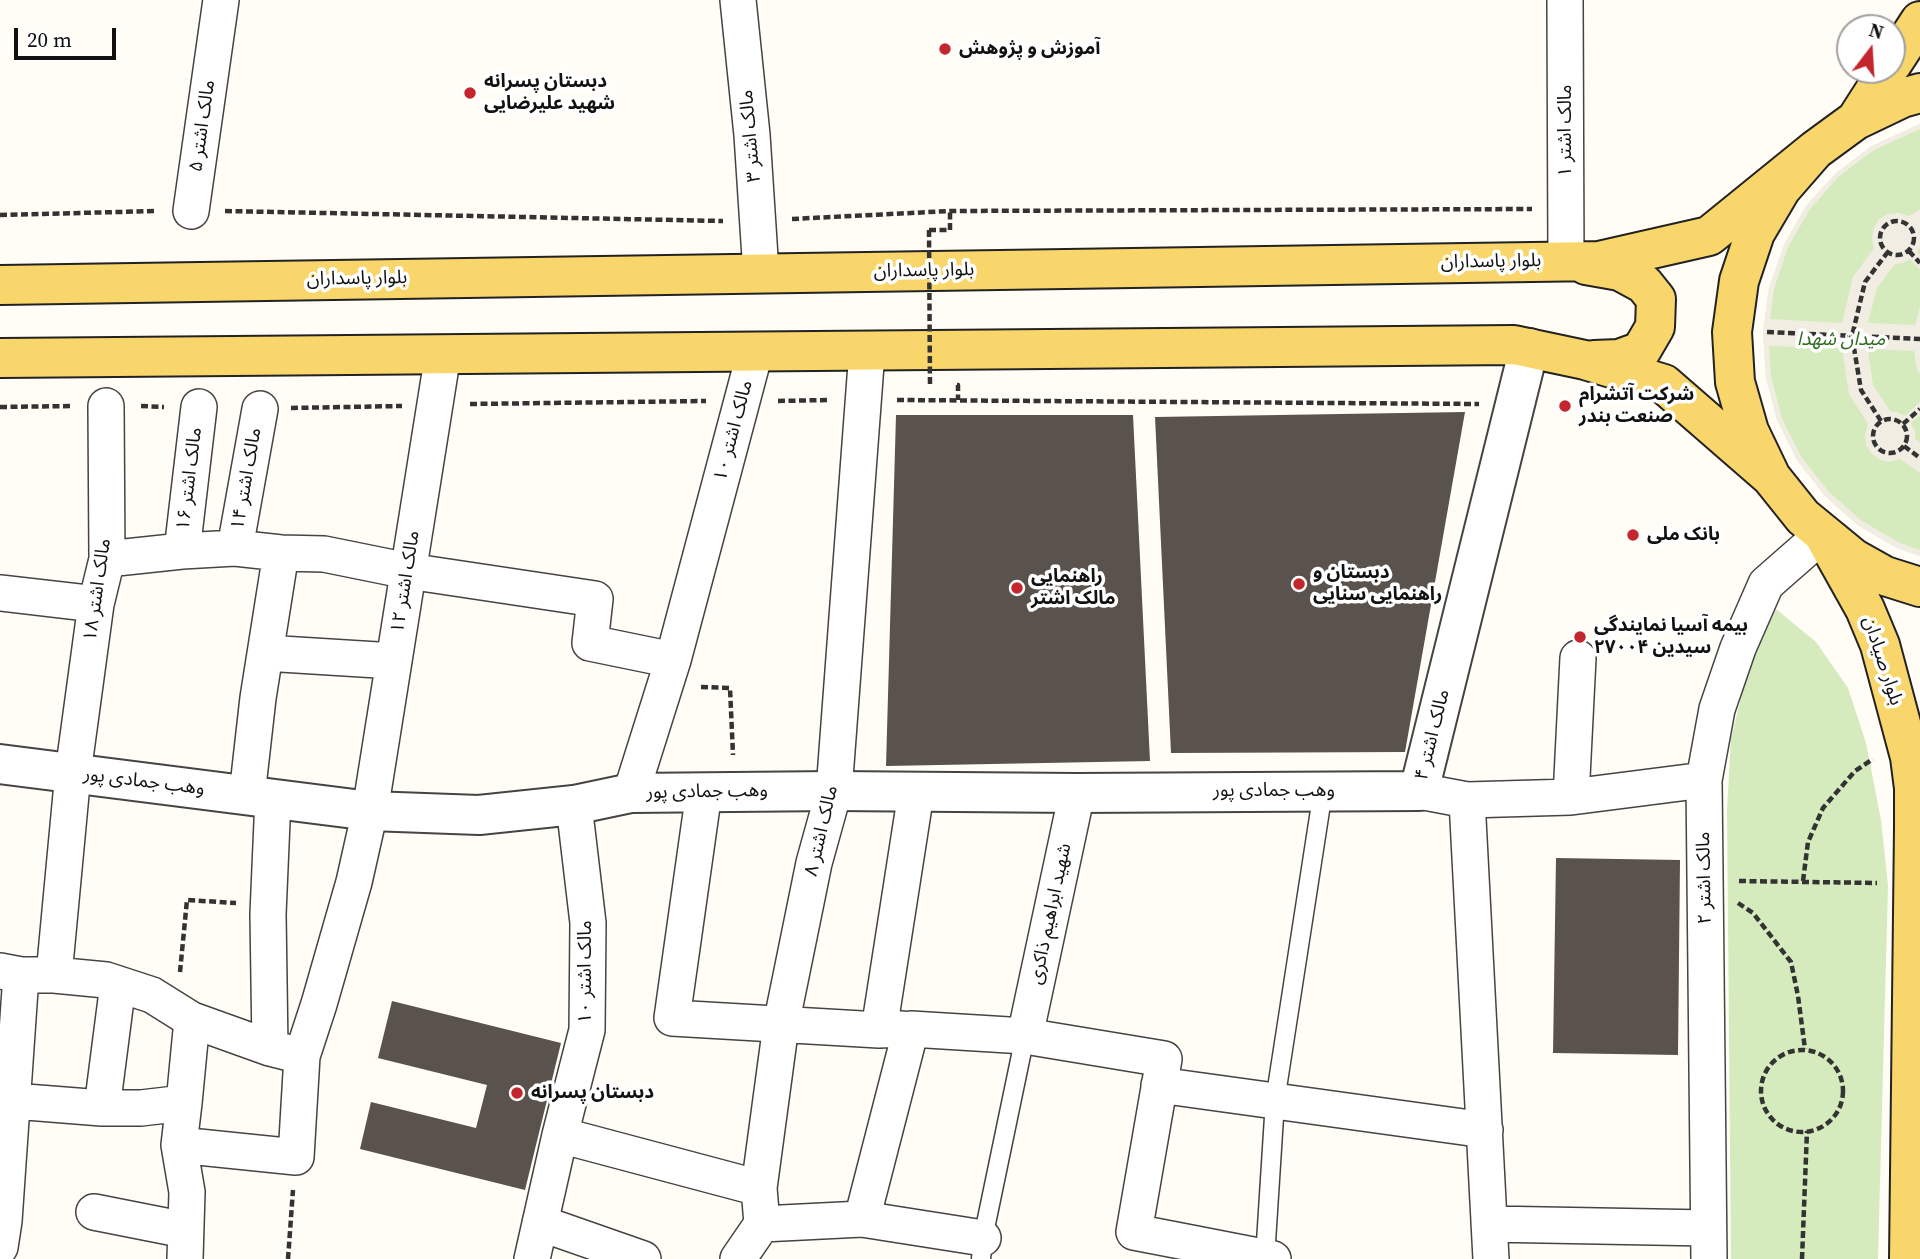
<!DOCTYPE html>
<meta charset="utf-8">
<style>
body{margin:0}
#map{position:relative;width:1920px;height:1259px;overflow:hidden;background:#fffdf5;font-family:"Source Serif 4",serif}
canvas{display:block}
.north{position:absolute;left:1836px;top:14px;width:70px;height:70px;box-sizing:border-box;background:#fff;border:2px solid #a0a0a0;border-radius:50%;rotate:17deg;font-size:19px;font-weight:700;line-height:28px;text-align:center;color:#111}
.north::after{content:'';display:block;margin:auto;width:24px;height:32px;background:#c4262e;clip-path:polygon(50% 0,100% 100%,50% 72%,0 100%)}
.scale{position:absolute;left:14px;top:28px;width:102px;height:32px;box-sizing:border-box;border:4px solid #111;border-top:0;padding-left:9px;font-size:21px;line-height:24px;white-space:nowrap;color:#111;-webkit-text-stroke:5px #fff;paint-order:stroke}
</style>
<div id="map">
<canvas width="1920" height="1259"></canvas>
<div class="north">N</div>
<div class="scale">20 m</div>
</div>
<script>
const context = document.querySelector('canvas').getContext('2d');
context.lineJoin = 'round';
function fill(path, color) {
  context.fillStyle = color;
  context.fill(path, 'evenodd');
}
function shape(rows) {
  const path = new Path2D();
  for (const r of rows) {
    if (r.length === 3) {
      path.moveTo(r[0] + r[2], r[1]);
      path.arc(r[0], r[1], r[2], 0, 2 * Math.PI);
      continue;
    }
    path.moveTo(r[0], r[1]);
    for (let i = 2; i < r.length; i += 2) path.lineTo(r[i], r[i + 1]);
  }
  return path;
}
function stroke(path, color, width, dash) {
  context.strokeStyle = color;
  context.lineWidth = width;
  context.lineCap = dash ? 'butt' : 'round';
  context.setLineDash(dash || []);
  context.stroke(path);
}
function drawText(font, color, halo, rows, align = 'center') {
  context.font = font + ' "Source Serif 4","Noto Sans Arabic",serif';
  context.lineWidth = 7;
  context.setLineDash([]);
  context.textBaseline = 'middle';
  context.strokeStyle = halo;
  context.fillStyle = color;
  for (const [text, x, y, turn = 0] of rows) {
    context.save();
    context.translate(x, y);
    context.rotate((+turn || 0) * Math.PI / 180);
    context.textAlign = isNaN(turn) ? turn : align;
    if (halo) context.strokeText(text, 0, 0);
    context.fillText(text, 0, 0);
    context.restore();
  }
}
const green = shape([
 [1920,124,1920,556,1897,548,1859,526,1825,496,1797,460,1777,420,1766,377,1763,332,1769,288,1784,245,1806,206,1836,173,1872,146],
 [1776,609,1816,642,1848,688,1866,743,1881,820,1888,885,1878,1259,1731,1259,1727,810,1731,738,1749,666]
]);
const plaza = shape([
 [1920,124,1920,129,1874,150,1839,176,1810,209,1788,247,1774,289,1770,319,1842,323,1853,277,1874,248,1872,238,1874,228,1879,219,1888,214,1899,213,1909,216,1920,209,1920,248,1917,252,1920,256,1920,270,1910,259,1903,263,1895,264,1877,288,1868,323,1915,325,1920,307,1920,374,1917,369,1914,351,1868,349,1873,385,1890,411,1897,412,1905,416,1920,402,1920,415,1911,423,1915,431,1915,439,1920,442,1920,473,1900,459,1890,462,1880,460,1872,454,1866,445,1865,434,1868,424,1849,394,1842,348,1769,346,1771,376,1782,419,1802,458,1829,492,1862,521,1900,543,1920,550,1920,556,1897,548,1859,526,1825,496,1797,460,1777,420,1766,377,1763,332,1769,288,1784,245,1806,206,1836,173,1872,146]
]);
const building = shape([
 [1465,412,1405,752,1171,753,1155,417],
 [896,415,1133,415,1150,761,886,766],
 [1556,858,1680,860,1678,1055,1553,1053],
 [392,1001,561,1043,525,1190,360,1149,371,1102,476,1128,487,1085,378,1058]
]);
const path = shape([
 [225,211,723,221],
 [0,215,157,211],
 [792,219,950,211,1532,209],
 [1897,238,17],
 [929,230,950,230,950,211],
 [1909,251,1920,263],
 [1767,332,1920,339],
 [957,385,958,385,958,400],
 [897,400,1479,404],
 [778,401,828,400],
 [470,404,706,401],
 [141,406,164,407],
 [0,407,73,406],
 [291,408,402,406],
 [1890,436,17],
 [1881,421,1861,390,1852,336,1865,282,1887,253],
 [1903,424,1920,409],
 [1904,446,1920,458],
 [701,687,730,688,733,755],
 [1739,881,1877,883],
 [1803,881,1808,842,1823,808,1855,771,1873,759],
 [1738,903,1753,913,1791,962,1798,996,1805,1049],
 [180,972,187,900,236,903],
 [1802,1091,41],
 [288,1259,293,1190],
 [1802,1259,1807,1131]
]);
const service = shape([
 [1265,1258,1275,1101,1323,791],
 [981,1259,983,1238,1025,1036]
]);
const minor = shape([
 [738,0,752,135,761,273],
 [1565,0,1566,261],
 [191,211,221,0],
 [235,548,260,409],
 [182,551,199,407],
 [107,559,182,551,235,548,281,553,324,554,408,571,595,599,590,643,673,660],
 [0,593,96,604],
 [265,653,394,661],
 [1419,791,1467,800,1491,1259],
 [704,792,672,1018,879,1030],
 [631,793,673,660,755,352],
 [247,795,258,698,281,553],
 [1571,797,1704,780],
 [1467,800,1571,797,1578,658],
 [0,971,21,975,54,975,106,980,152,995,192,1020,270,1048,302,1056],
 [54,975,73,773,96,604,107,559,106,406],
 [902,1029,879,1030,916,793],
 [1025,1036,1077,793],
 [270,1048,268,914,273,798],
 [1159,1085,1485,1130],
 [0,1100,102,1108,141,1108,184,1103,179,1145,187,1192,185,1259],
 [184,1103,192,1020],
 [102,1108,118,984],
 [560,1135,759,1188],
 [179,1145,296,1157,302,1056,319,1004,354,882,370,811,443,354],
 [94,1212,185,1230],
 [862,1219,983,1238],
 [540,1223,643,1259],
 [762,1224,759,1188,781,1025,814,863,834,791,867,351],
 [762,1224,862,1219,911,1029,1025,1036,1164,1059,1134,1232,1273,1259],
 [1489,1224,1708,1228],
 [0,1247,4,1221,21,975],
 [532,1259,560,1135,587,1030,588,923,574,805],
 [738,1259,762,1224],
 [1709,1259,1704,780,1717,709,1738,648,1766,584,1823,534]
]);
const tertiary = shape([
 [0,764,370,811,479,815,574,805,631,793,834,791,1077,793,1419,791,1529,348]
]);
const primary = shape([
 [1892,64,1920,21],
 [1920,93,1902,98,1856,120,1815,150,1781,189,1755,233,1739,281,1732,332,1735,382,1749,431,1771,477,1803,517,1853,558,1885,576,1920,587],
 [1856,120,1888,70],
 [1586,265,1620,271,1644,284,1656,299,1655,327,1641,351,1619,359,1594,360],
 [0,285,1599,261,1709,236,1815,150],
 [0,358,1514,345,1585,360,1664,384,1771,477],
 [1823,534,1865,609,1880,645,1910,757,1914,788,1914,827,1909,1259]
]);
const pathBridge = shape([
 [929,230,930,386]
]);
const markers = [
 [945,49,7,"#c4262e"],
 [470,93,7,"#c4262e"],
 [1565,406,7,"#c4262e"],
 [1633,535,7,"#c4262e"],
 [1299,584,7,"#c4262e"],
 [1017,588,7,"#c4262e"],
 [1580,637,7,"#c4262e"],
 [517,1093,7,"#c4262e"]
];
const poiNames = [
 ["آموزش و پژوهش",959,49],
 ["دبستان پسرانه",484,82],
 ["شهید علیرضایی",484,104],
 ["شرکت آتشرام",1579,395],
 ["صنعت بندر",1579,417],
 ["بانک ملی",1647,535],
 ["دبستان و",1313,573],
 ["راهنمایی سنایی",1313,595],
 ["راهنمایی",1031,577],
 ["مالک اشتر",1031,599],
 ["بیمه آسیا نمایندگی",1594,626],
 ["سیدین ۲۷۰۰۴",1594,648],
 ["دبستان پسرانه",531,1093]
];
const streetNames = [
 ["مالک اشتر ۵",203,126,-82],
 ["مالک اشتر ۱",1566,131,-90],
 ["مالک اشتر ۳",751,136,-95],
 ["بلوار پاسداران",1491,262,-1],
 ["بلوار پاسداران",924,271,-1],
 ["بلوار پاسداران",357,279,-1],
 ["مالک اشتر ۱۰",734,431,-75],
 ["مالک اشتر ۱۶",190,479,-83],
 ["مالک اشتر ۱۴",247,479,-80],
 ["مالک اشتر ۱۲",406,582,-81],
 ["مالک اشتر ۱۸",98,590,-82],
 ["بلوار صیادان",1882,661,72],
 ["مالک اشتر ۴",1433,735,-76],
 ["وهب جمادی پور",144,782,7],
 ["وهب جمادی پور",1274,791],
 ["وهب جمادی پور",707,792,-1],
 ["مالک اشتر ۸",822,831,-77],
 ["مالک اشتر ۲",1705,878,-91],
 ["شهید ابراهیم ذاکری",1051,914,-78],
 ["مالک اشتر ۱۰",586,972,-90]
];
const parkNames = [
 ["میدان شهدا",1841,340]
];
fill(green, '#d5ebbd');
fill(plaza, '#f1ede2');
fill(building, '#5a524d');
stroke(service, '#444', 21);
stroke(minor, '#444', 38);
stroke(tertiary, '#444', 42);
stroke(primary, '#222', 42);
stroke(path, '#333', 4.5, [7, 3.5]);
stroke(service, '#fff', 18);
stroke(minor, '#fff', 35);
stroke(tertiary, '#fff', 38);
stroke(primary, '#f9d66b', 38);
stroke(pathBridge, '#333', 4.5, [7, 3.5]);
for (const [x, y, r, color] of markers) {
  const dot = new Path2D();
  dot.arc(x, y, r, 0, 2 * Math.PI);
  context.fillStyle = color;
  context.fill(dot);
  stroke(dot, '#fff', 2.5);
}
drawText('bold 19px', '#111', '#fff', poiNames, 'left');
drawText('19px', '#111', '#fff', streetNames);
drawText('italic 19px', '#2f6b1f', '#fff', parkNames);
</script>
